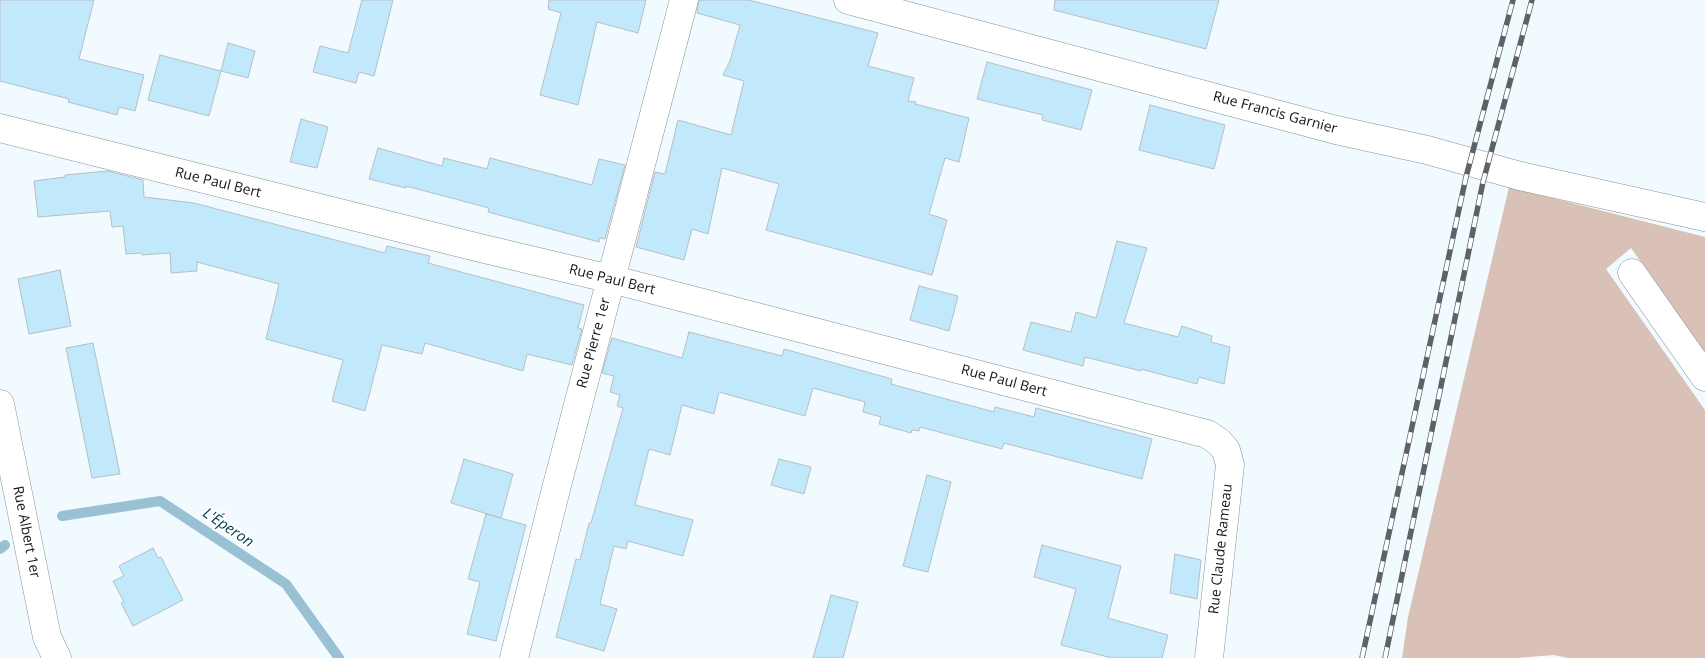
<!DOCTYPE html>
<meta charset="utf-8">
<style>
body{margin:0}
canvas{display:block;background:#f1fafe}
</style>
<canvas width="1705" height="658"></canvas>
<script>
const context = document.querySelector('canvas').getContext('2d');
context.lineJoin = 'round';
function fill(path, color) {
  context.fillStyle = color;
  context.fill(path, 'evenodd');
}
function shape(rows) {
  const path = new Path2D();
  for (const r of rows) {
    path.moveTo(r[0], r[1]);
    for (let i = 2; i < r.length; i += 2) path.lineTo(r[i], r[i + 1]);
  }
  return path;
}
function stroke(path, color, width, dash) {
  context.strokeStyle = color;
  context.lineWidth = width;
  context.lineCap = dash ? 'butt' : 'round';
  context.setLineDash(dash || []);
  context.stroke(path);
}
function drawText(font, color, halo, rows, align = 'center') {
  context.font = font + ' "Open Sans",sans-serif';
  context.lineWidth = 4.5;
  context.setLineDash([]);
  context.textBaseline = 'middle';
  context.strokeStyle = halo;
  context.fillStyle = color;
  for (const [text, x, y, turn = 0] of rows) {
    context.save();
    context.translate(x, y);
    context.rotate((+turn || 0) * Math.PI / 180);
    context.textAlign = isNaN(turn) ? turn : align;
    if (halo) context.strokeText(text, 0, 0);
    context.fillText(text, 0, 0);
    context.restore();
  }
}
const green = shape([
 [1509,187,1705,237,1705,352,1631,248,1606,269,1705,410,1705,658,1568,658,1554,655,1516,658,1402,658,1408,617]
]);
const stream = shape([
 [62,516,160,501,286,584,339,658],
 [0,549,5,545]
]);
const building = shape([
 [0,0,94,0,79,59,144,75,135,111,119,107,117,115,68,102,69,99,0,81,0,0],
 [362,0,393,0,374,76,359,72,356,83,313,72,320,46,348,53,362,0],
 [549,0,646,0,638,33,597,22,578,105,540,95,561,13,548,9,549,0],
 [699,0,749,0,878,33,868,66,914,78,908,101,916,102,915,104,969,118,959,162,945,158,929,214,947,220,932,275,766,230,779,184,722,168,708,234,692,229,684,260,636,247,655,172,665,174,678,120,731,135,744,81,723,75,730,61,740,25,697,13,699,0],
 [1055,0,1219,0,1206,49,1054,10,1055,0],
 [228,43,255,51,248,78,221,71,228,43],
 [160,55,221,71,209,116,148,100,160,55],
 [987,62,1092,90,1081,130,1042,120,1043,115,977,99,987,62],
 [1150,105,1225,125,1214,169,1139,150,1150,105],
 [301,119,328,127,317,168,290,162,301,119],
 [378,148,442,166,444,158,487,169,490,158,592,185,599,159,625,165,605,239,600,238,599,242,488,212,489,208,406,186,406,188,369,179,378,148],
 [108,171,143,180,144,197,194,203,385,253,387,246,430,256,428,263,584,305,578,328,582,329,572,365,527,354,523,371,425,343,422,354,382,345,365,411,332,401,343,360,266,339,279,284,197,262,197,271,171,273,170,253,142,255,142,253,126,254,123,226,112,227,110,211,38,217,34,181,65,177,65,175,108,171],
 [1117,241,1147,248,1124,323,1178,337,1182,326,1212,336,1211,342,1230,347,1224,384,1199,377,1197,384,1141,369,1141,371,1085,357,1083,366,1023,350,1031,322,1071,332,1076,312,1096,318,1117,241],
 [60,270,71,326,29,334,18,279,60,270],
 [919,286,958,296,949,331,910,320,919,286],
 [689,332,782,356,784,349,892,379,891,384,994,412,995,407,1034,417,1036,408,1152,439,1142,479,1004,443,1002,449,920,427,919,431,912,430,911,433,879,424,881,417,863,412,865,402,813,388,805,416,719,392,714,414,682,405,670,455,649,449,635,505,693,520,683,556,628,541,626,549,614,546,600,604,617,609,604,651,556,637,576,559,580,560,589,523,591,523,623,408,617,406,620,395,610,392,614,376,602,373,612,338,682,358,689,332],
 [93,343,120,474,92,478,66,348,93,343],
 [464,459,513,474,501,518,451,503,464,459],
 [779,459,811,467,804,494,771,485,779,459],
 [927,475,951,482,928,572,903,566,927,475],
 [486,514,526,525,496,641,467,634,480,582,468,579,486,514],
 [1042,545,1121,566,1108,618,1168,635,1162,658,1112,658,1061,645,1076,589,1034,577,1042,545],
 [153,548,158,558,161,557,183,600,133,626,121,603,124,602,113,581,124,576,119,566,153,548],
 [1175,554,1201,560,1197,599,1170,593,1175,554],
 [831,595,858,602,843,658,813,658,831,595]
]);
const minor = shape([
 [848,0,1336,130,1427,150,1520,176,1705,217],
 [0,128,480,248,611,279,1207,434,1219,442,1226,450,1230,465,1209,658],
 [1632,273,1705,377],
 [0,404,47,637,57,658],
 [514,658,555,493,684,0]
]);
const rail = shape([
 [1362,658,1466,177,1513,0],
 [1385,658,1483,182,1532,0]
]);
const streetNames = [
 ["Rue Francis Garnier",1275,113,15],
 ["Rue Paul Bert",218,183,14],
 ["Rue Paul Bert",612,280,14],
 ["Rue Pierre 1er",594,343,-75],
 ["Rue Paul Bert",1004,381,15],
 ["Rue Albert 1er",26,532,79],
 ["Rue Claude Rameau",1221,549,-84]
];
const waterNames = [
 ["L'Éperon",228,528,34]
];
fill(green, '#d9c1b8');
stroke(stream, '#9ac1d3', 10);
fill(building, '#c1e9fb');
stroke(building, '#b5bfc4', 1);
stroke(minor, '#879196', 29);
stroke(minor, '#fff', 28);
stroke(rail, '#5d6264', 5.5);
stroke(rail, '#fff', 4, [11]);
drawText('14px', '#121517', '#fff', streetNames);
drawText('italic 15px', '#063f52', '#fff', waterNames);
</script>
